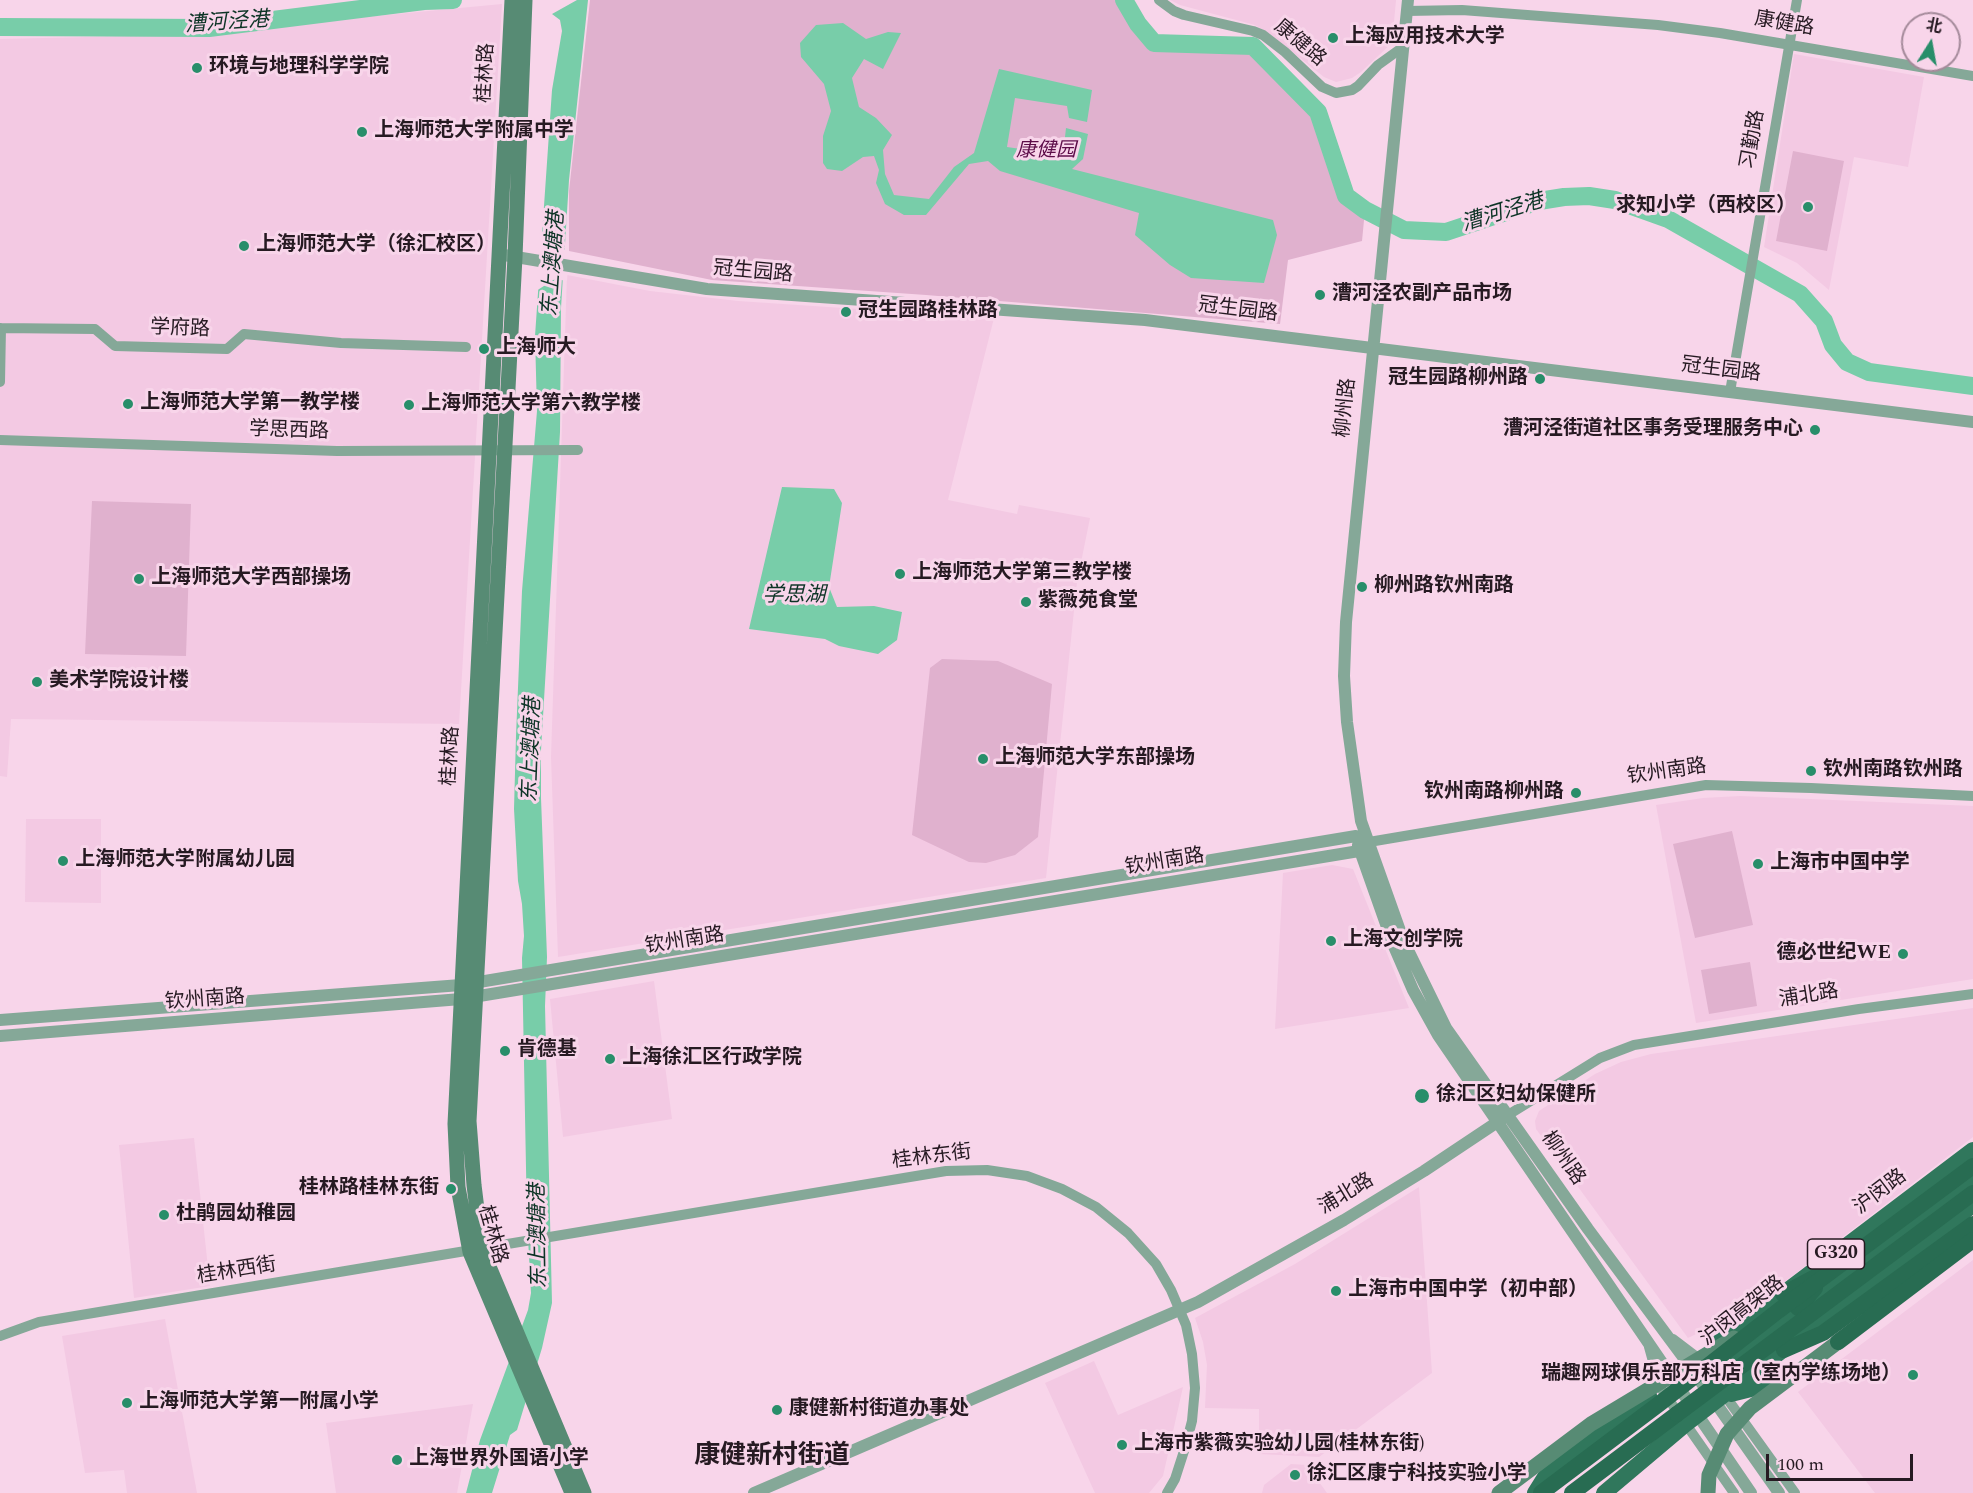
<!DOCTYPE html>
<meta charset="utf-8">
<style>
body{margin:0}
#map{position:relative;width:1973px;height:1493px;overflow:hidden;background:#f8d5ea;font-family:Spectral,"Noto Sans SC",serif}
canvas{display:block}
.north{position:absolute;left:1901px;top:12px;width:60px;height:60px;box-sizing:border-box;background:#f8d5ea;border:2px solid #a48a9a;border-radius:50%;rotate:11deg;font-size:16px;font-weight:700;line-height:24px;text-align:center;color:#261a22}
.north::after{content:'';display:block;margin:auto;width:21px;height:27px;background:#288e6a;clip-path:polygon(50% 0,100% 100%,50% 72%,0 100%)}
.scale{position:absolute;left:1766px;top:1454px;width:147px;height:27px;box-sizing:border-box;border:3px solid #261a22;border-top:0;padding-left:8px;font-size:18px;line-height:21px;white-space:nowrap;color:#261a22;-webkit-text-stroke:4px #f8d5ea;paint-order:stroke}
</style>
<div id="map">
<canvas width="1973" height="1493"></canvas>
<div class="north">北</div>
<div class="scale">100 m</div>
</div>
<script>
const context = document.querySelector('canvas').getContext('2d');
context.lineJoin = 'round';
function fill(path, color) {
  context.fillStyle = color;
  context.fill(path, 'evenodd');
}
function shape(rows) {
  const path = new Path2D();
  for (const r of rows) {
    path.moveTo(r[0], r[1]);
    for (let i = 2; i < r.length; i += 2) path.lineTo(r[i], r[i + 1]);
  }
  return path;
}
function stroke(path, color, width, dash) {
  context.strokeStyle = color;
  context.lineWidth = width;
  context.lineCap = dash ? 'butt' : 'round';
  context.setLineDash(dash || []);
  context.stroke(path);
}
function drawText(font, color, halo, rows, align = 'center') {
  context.font = font + ' Spectral,"Noto Sans SC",serif';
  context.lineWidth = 6;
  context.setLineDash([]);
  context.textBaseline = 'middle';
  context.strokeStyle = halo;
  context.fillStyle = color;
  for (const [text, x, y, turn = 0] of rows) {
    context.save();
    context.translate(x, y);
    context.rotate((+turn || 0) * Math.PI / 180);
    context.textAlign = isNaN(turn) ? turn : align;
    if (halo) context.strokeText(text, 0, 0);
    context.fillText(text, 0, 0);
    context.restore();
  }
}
const built = shape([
 [1170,0,1396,0,1392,43,1361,72,1352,78,1336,82,1324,77,1267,32,1255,25,1180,5],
 [502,4,459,724,11,719,7,777,0,776,0,39,175,35],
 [1794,54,1924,77,1908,167,1854,157,1829,290,1797,263,1764,247],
 [567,275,650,291,738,301,994,318,948,500,1017,514,1019,505,1090,518,1077,582,1046,878,558,957,551,757],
 [1740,796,1973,806,1973,979,1696,1023,1656,805,1703,798],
 [26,819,101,819,101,903,25,902],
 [1332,865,1353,869,1409,1008,1275,1029,1283,873],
 [654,981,672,1119,563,1137,550,999],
 [1973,1008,1973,1137,1753,1306,1688,1338,1536,1129,1535,1121,1539,1111,1595,1074,1621,1062,1651,1054],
 [194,1138,210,1286,134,1298,119,1145],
 [1419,1187,1432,1373,1319,1457,1259,1454,1259,1409,1205,1408,1207,1365,1203,1342,1195,1318,1295,1264],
 [1973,1260,1973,1493,1875,1493,1798,1392],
 [165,1319,197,1493,127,1493,124,1470,85,1473,62,1336],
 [1094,1361,1118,1415,1183,1387,1163,1476,1149,1493,1095,1493,1045,1383],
 [473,1404,457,1493,336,1493,326,1423],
 [1291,1464,1307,1465,1327,1493,1262,1493,1264,1485]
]);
const green = shape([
 [590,0,1124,0,1138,24,1154,42,1253,46,1318,112,1346,196,1365,210,1362,241,1288,260,1280,324,926,295,712,280,569,251,569,191],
 [1793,151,1844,161,1827,251,1776,241],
 [92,501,191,504,186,656,85,654],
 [942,659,998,661,1052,684,1038,837,1015,855,986,863,969,862,912,835,930,668],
 [1732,831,1753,925,1695,938,1673,844],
 [1750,962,1757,1006,1709,1014,1701,970]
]);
const water = shape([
 [577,0,588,0,569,180,561,308,560,432,541,750,541,798,547,957,545,1006,552,1303,542,1348,517,1430,510,1435,492,1493,466,1493,480,1440,528,1310,531,1293,527,1220,522,958,524,936,522,904,518,881,514,809,516,736,522,591,537,411,535,336,552,90,562,31,560,20,552,14],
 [843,23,866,39,888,32,901,33,883,69,864,59,852,78,859,107,876,118,892,135,883,150,885,174,894,195,929,199,954,167,974,153,999,69,1092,90,1087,122,1069,118,1067,106,1015,98,1007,147,1063,155,1066,128,1088,134,1083,159,1072,169,1273,220,1277,235,1264,283,1191,278,1170,265,1135,235,1139,213,1000,171,988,161,969,164,926,215,904,215,885,204,876,183,879,170,874,156,863,157,842,171,827,169,823,163,823,136,831,111,824,84,801,57,800,43,816,25],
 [782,487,834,489,842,503,829,587,837,607,874,606,902,612,897,640,878,654,839,646,825,639,749,629]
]);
const pier = shape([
 [540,228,542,236,550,244,569,251,569,252,567,281,555,279,536,291]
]);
const river = shape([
 [1124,0,1138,24,1154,43,1253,46,1318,112,1346,196,1365,210,1404,230,1446,232,1539,201,1564,197,1589,196,1615,200,1668,219,1800,294,1824,321,1833,345,1847,362,1869,372,1973,386],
 [0,27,209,28,424,1,453,0]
]);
const minor = shape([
 [1159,0,1174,11,1184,15,1253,31,1263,35,1285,52,1322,87,1336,93,1352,90,1358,86,1378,65,1403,47],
 [1407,11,1462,10,1658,25,1720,33,1973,76],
 [0,328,95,329,115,346,227,349,244,334,341,343,466,347],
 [0,382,1,328],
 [1730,392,1797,0],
 [0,440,337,451,578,450],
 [1369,842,1706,785,1811,788,1973,796],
 [1508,1115,1600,1058,1634,1045,1859,1009,1973,994],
 [0,1336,39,1322,946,1171,987,1170,1027,1176,1062,1189,1096,1207,1128,1233,1156,1264,1171,1290,1186,1325,1192,1354,1195,1388,1192,1421,1185,1448,1175,1479,1167,1493],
 [1673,1339,1698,1358,1795,1493],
 [1649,1347,1660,1387,1734,1493]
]);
const tertiary = shape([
 [1408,0,1346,622,1344,676,1347,722,1361,821,1404,942,1446,1028,1588,1229,1689,1365,1779,1493],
 [498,254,707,289,1145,320,1973,422],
 [1358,845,1393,944,1413,990,1438,1035,1751,1493],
 [0,1020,461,985,1356,836,1369,842],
 [0,1036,461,999,1359,851,1369,842],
 [754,1493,1198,1302,1344,1220,1424,1171,1508,1115]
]);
const secondary = shape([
 [512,0,455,1124,458,1187,470,1252,572,1493],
 [525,0,515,257,469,1121,474,1185,482,1250,584,1493]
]);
const primary = shape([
 [1718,1343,1973,1150],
 [1736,1354,1973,1176],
 [1731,1394,1779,1382,1789,1375],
 [1535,1493,1550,1469,1649,1395],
 [1604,1493,1686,1424,1973,1205]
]);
const trunk = shape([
 [1783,1294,1817,1276],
 [1798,1308,1815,1288],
 [1784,1350,1823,1333,1973,1224],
 [1572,1493,1677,1414]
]);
const secondaryBridge = shape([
 [1499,1493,1591,1424,1734,1338],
 [1708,1493,1709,1475,1727,1434,1750,1408,1838,1342]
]);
const trunkBridge = shape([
 [1838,1342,1973,1240],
 [1677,1414,1973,1193],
 [1541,1493,1659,1404,1778,1311,1973,1166]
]);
const markers = [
 [1333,38,6,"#288e6a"],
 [197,68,6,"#288e6a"],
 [362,132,6,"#288e6a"],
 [1808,207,6,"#288e6a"],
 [244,246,6,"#288e6a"],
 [1320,295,6,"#288e6a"],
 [846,312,6,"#288e6a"],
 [484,349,6,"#288e6a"],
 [1540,379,6,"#288e6a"],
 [128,404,6,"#288e6a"],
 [409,405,6,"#288e6a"],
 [1815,430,6,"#288e6a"],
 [900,574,6,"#288e6a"],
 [139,579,6,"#288e6a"],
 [1362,587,6,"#288e6a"],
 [1026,602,6,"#288e6a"],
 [37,682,6,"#288e6a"],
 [983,759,6,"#288e6a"],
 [1811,771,6,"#288e6a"],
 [1576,793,6,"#288e6a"],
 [63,861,6,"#288e6a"],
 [1758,864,6,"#288e6a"],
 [1331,941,6,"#288e6a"],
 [1903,954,6,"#288e6a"],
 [505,1051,6,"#288e6a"],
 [610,1059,6,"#288e6a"],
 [1422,1096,8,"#288e6a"],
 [451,1189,6,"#288e6a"],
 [164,1215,6,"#288e6a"],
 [1336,1291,6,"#288e6a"],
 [1913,1375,6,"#288e6a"],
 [127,1403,6,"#288e6a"],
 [777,1410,6,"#288e6a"],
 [1122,1445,6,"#288e6a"],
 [397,1460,6,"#288e6a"],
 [1295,1475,6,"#288e6a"]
];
const shields = [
 [1836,1254,57]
];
const shieldNames = [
 ["G320",1836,1254]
];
const streetNames = [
 ["康健路",1784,25,10],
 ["康健路",1299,44,40],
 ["桂林路",487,73,-87],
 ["习勤路",1754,140,-80],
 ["冠生园路",753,273,5],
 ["冠生园路",1238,311,7],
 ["学府路",180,330,2],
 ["冠生园路",1721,371,7],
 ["柳州路",1347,408,-84],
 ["学思西路",289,432,2],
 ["桂林路",452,756,-87],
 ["钦州南路",1667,773,-8],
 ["钦州南路",1165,863,-9],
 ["钦州南路",685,942,-9],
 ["浦北路",1809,997,-9],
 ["钦州南路",205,1001,-4],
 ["桂林东街",932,1158,-7],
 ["柳州路",1562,1159,55],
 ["沪闵路",1881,1193,-37],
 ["浦北路",1347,1195,-31],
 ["桂林路",491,1235,74],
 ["桂林西街",237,1272,-9],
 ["沪闵高架路",1743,1312,-38]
];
const poiNames = [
 ["上海应用技术大学",1345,38],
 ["环境与地理科学学院",209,68],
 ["上海师范大学附属中学",374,132],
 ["求知小学（西校区）",1796,207,"right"],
 ["上海师范大学（徐汇校区）",256,246],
 ["漕河泾农副产品市场",1332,295],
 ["冠生园路桂林路",858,312],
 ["上海师大",496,349],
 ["冠生园路柳州路",1528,379,"right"],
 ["上海师范大学第一教学楼",140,404],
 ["上海师范大学第六教学楼",421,405],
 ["漕河泾街道社区事务受理服务中心",1803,430,"right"],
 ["上海师范大学第三教学楼",912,574],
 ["上海师范大学西部操场",151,579],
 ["柳州路钦州南路",1374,587],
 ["紫薇苑食堂",1038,602],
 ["美术学院设计楼",49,682],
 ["上海师范大学东部操场",995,759],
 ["钦州南路钦州路",1823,771],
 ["钦州南路柳州路",1564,793,"right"],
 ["上海师范大学附属幼儿园",75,861],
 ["上海市中国中学",1770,864],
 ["上海文创学院",1343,941],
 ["德必世纪WE",1891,954,"right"],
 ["肯德基",517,1051],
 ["上海徐汇区行政学院",622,1059],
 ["徐汇区妇幼保健所",1436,1096],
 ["桂林路桂林东街",439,1189,"right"],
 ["杜鹃园幼稚园",176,1215],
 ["上海市中国中学（初中部）",1348,1291],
 ["瑞趣网球俱乐部万科店（室内学练场地）",1901,1375,"right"],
 ["上海师范大学第一附属小学",139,1403],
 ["康健新村街道办事处",789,1410],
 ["上海市紫薇实验幼儿园(桂林东街)",1134,1445],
 ["上海世界外国语小学",409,1460],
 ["徐汇区康宁科技实验小学",1307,1475]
];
const parkNames = [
 ["康健园",1046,152]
];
const waterNames = [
 ["漕河泾港",227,24,-4],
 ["漕河泾港",1503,214,-17],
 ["东上澳塘港",555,264,-86],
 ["学思湖",794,597],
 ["东上澳塘港",533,750,-88],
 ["东上澳塘港",540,1236,-91]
];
const districtNames = [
 ["康健新村街道",772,1458]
];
fill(built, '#f3c9e3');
fill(green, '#e0b1ce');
fill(water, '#78cda9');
fill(pier, '#f8d5ea');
stroke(river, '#78cda9', 18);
stroke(minor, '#85a898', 10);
stroke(tertiary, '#85a898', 12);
stroke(secondary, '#578b74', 15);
stroke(primary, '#30775c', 16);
stroke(trunk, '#286c52', 16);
stroke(secondaryBridge, '#578b74', 15);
stroke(trunkBridge, '#286c52', 16);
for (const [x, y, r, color] of markers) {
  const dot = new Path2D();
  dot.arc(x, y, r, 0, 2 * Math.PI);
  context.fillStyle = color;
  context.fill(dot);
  stroke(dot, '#f8d5ea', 2);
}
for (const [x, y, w] of shields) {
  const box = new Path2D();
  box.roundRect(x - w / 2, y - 15, w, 30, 4.5);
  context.fillStyle = '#f8d5ea';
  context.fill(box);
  stroke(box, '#261a22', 1.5);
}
drawText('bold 18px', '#261a22', null, shieldNames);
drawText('20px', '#261a22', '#f8d5ea', streetNames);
drawText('bold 20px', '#261a22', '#f8d5ea', poiNames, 'left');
drawText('italic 20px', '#5d0d49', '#f8d5ea', parkNames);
drawText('italic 21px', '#0d3426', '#f8d5ea', waterNames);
drawText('bold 26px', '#261a22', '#f8d5ea', districtNames);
</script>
